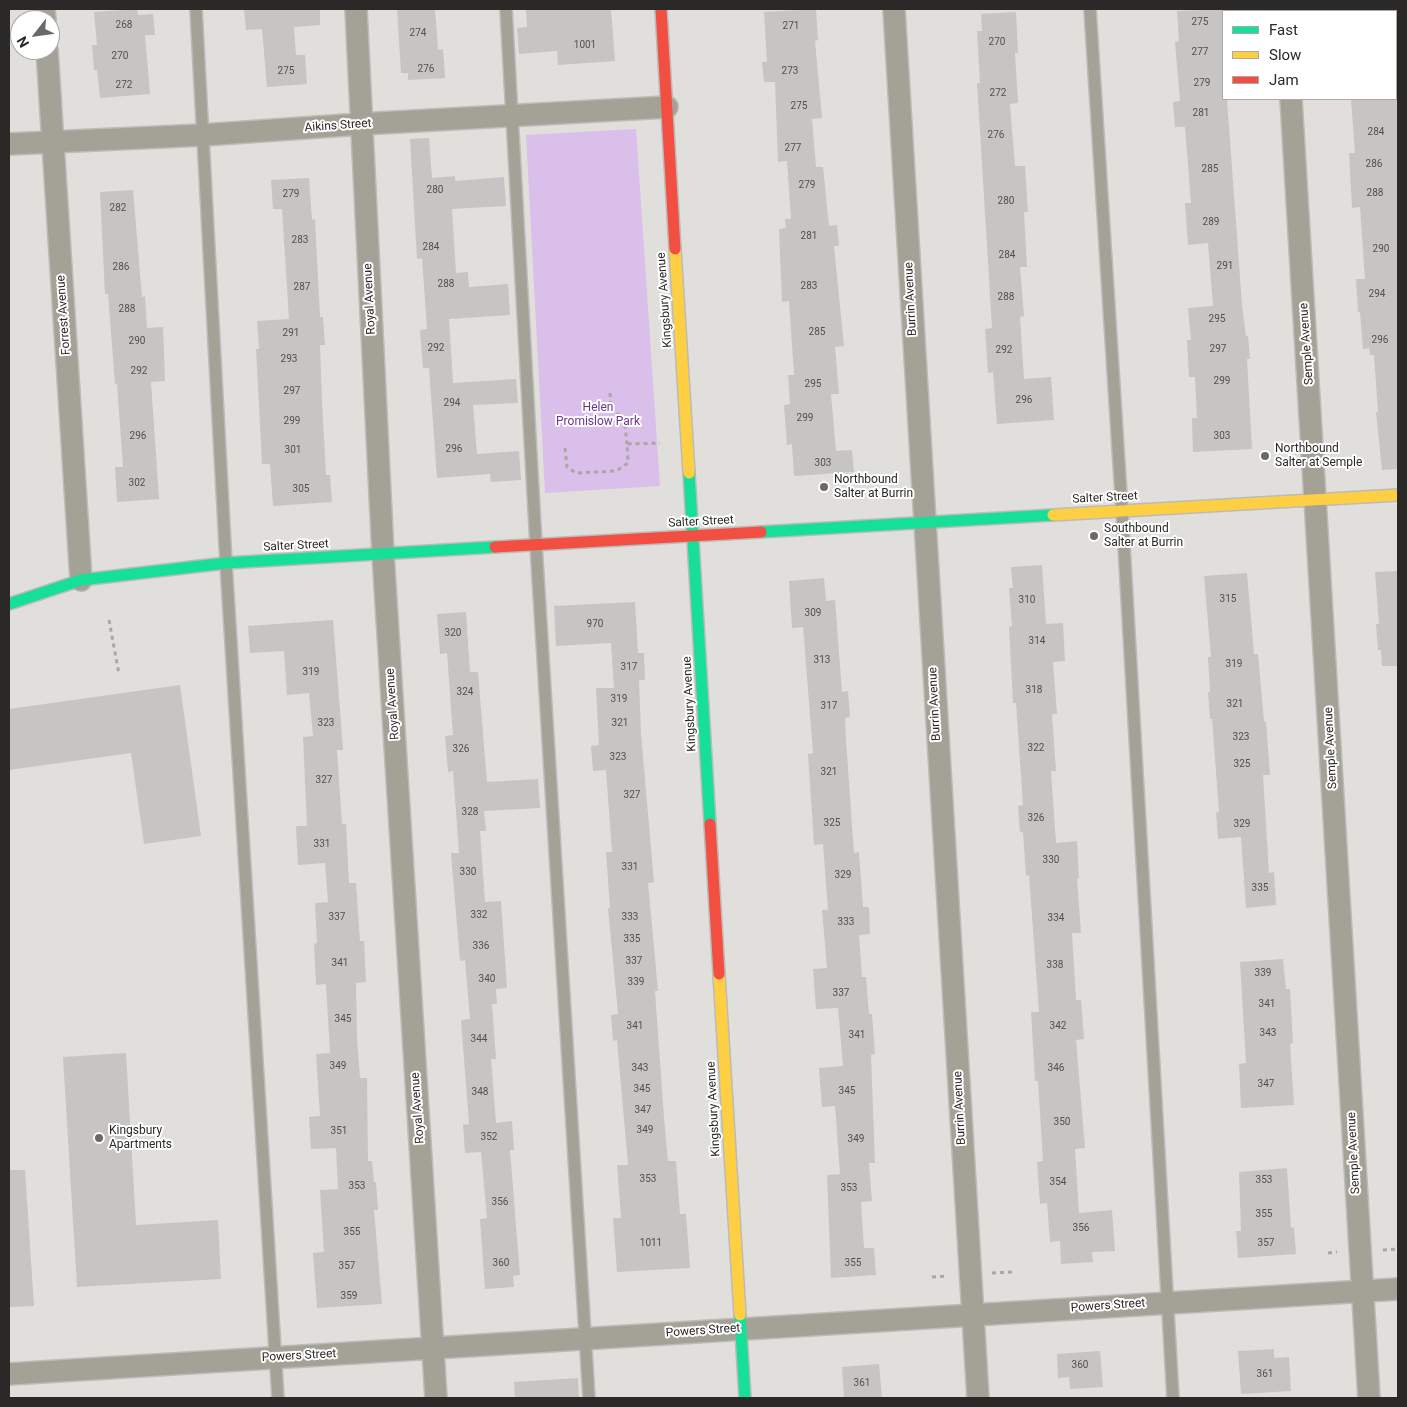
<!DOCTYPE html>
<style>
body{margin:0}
#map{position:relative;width:1407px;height:1407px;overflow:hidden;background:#e1dfdc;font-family:Roboto,sans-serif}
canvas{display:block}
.frame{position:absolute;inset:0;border:10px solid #2a2927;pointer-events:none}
.legend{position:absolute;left:1222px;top:10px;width:175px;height:90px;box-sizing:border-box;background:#fff;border:1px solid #aaa9a9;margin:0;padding:6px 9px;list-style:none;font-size:15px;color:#2a2927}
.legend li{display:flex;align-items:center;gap:10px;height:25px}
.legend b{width:25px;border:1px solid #aaa9a9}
.north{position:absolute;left:10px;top:10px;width:50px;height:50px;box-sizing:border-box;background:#fff;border:1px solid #aaa9a9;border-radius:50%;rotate:240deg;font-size:14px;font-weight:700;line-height:20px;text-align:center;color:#2a2927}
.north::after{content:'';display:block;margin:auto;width:18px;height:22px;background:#6a6966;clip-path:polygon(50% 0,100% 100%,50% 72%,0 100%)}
</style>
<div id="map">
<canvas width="1407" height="1407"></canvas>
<div class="frame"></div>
<ul class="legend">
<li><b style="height:6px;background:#16e098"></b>Fast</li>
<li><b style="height:6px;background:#ffcf43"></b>Slow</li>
<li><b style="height:6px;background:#f24e42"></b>Jam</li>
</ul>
<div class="north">N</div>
</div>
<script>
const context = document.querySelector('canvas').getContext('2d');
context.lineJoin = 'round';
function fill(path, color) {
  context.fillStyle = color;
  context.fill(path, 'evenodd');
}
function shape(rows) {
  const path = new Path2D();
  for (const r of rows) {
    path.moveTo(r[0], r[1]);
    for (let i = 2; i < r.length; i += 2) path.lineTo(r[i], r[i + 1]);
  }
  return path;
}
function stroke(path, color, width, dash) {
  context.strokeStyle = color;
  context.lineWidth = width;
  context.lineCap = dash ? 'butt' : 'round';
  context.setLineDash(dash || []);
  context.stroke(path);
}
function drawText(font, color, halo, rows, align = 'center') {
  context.font = font + ' Roboto,sans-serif';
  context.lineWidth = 4;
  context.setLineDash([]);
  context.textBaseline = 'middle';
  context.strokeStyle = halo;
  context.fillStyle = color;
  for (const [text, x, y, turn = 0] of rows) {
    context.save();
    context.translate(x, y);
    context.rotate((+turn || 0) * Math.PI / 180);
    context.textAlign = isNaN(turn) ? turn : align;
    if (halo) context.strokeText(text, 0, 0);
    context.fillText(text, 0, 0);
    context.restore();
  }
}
const green = shape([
 [636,129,660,486,545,493,526,135]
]);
const building = shape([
 [137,9,138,15,153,14,155,35,145,35,150,94,100,98,97,70,94,70,92,45,97,45,94,12],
 [244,9,320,9,320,25,294,27,296,55,305,55,307,84,267,87,262,29,246,30],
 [397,9,435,9,438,50,443,49,445,78,408,80,408,73,401,73],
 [526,9,611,9,615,61,558,65,557,51,519,54,517,28,527,27],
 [816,9,818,40,815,41,822,118,812,119,816,167,823,167,829,226,837,225,839,246,834,246,844,346,835,347,839,394,831,394,836,451,852,450,854,472,794,476,792,444,787,445,784,405,790,404,788,375,794,375,789,301,782,302,779,229,786,228,785,219,791,219,787,161,778,162,775,82,764,82,762,62,767,62,764,12],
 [1223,9,1223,99,1227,99,1242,305,1246,336,1248,336,1250,359,1247,359,1252,449,1193,452,1192,418,1197,418,1195,377,1189,377,1187,340,1191,340,1188,308,1213,306,1208,243,1188,245,1185,203,1191,203,1185,127,1175,127,1173,102,1180,101,1175,42,1179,41,1177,11],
 [1016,12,1018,53,1015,53,1018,103,1010,104,1015,166,1025,166,1028,212,1024,212,1027,267,1020,267,1024,316,1020,317,1024,379,1051,377,1054,420,997,424,993,372,988,373,985,329,992,328,979,115,977,83,980,83,977,31,982,31,981,14],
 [1351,99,1398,99,1398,469,1382,470,1376,412,1378,412,1374,355,1370,355,1369,348,1363,349,1360,312,1358,312,1356,279,1365,279,1360,207,1352,208,1349,153,1355,153],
 [429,138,432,178,455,176,455,181,504,177,506,206,452,209,456,273,468,272,469,287,508,284,510,315,449,319,453,383,516,379,518,403,473,405,477,454,519,451,521,480,491,482,490,474,437,478,429,368,423,368,420,330,427,329,422,258,417,259,410,139],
 [309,178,312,220,315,219,320,317,323,317,325,345,320,345,322,401,326,475,330,475,332,502,273,506,270,464,262,464,256,349,259,349,257,321,289,319,282,209,273,209,271,180],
 [133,190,142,297,145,296,147,328,163,327,165,381,151,382,159,499,117,502,115,467,123,467,117,384,115,384,108,294,105,294,100,192],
 [1042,565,1046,624,1063,623,1065,661,1053,662,1057,714,1052,714,1056,771,1051,771,1056,843,1077,841,1079,878,1077,879,1081,933,1072,933,1076,1000,1081,1000,1084,1039,1076,1040,1085,1148,1075,1149,1079,1213,1112,1210,1115,1251,1092,1252,1093,1262,1061,1264,1060,1241,1050,1242,1047,1203,1040,1204,1037,1162,1043,1161,1038,1081,1035,1081,1031,1012,1039,1012,1029,875,1026,876,1023,832,1020,832,1018,806,1023,805,1016,703,1013,703,1009,627,1012,626,1009,588,1013,588,1011,567],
 [1398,571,1398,666,1382,666,1381,650,1378,650,1376,624,1379,624,1375,572],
 [1247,573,1254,654,1258,654,1264,722,1266,721,1270,775,1263,775,1269,873,1274,872,1276,905,1246,908,1241,837,1218,839,1216,812,1219,812,1212,719,1210,719,1208,692,1210,692,1208,657,1211,657,1204,576],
 [824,578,826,601,835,600,842,692,848,691,850,717,845,718,846,740,854,853,859,852,863,907,869,907,870,934,859,935,862,977,866,977,869,1014,872,1014,875,1054,871,1055,875,1163,869,1163,872,1201,861,1202,864,1248,874,1248,876,1275,831,1278,827,1175,840,1174,835,1106,822,1107,819,1068,843,1066,838,1008,816,1009,813,969,827,968,822,910,828,910,823,844,814,845,808,754,813,753,803,627,792,628,789,581],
 [635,602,638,653,644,653,645,680,639,680,641,734,654,882,648,883,658,991,655,991,664,1118,668,1161,676,1161,680,1214,686,1214,690,1268,617,1272,613,1218,621,1218,617,1165,628,1165,617,1040,613,1041,611,1015,618,1014,608,908,610,908,606,852,612,852,606,770,593,771,591,746,599,745,596,688,614,688,611,643,556,646,554,606],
 [466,612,470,672,478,672,487,782,538,779,540,808,484,811,486,831,480,831,485,902,501,901,507,988,496,989,497,1004,492,1004,496,1059,491,1059,496,1123,512,1121,514,1150,510,1150,520,1275,513,1276,514,1287,485,1289,480,1219,487,1218,481,1152,465,1153,463,1125,469,1124,461,1020,470,1019,465,960,460,961,451,853,459,853,453,771,448,772,445,736,453,735,447,653,440,654,437,614],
 [333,620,343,750,337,750,342,824,346,824,349,883,356,883,360,941,364,941,366,982,356,983,357,1038,360,1078,367,1078,368,1161,372,1161,374,1182,376,1182,378,1210,374,1210,382,1304,317,1308,313,1253,324,1252,320,1190,338,1189,336,1148,311,1149,309,1117,320,1116,316,1054,330,1053,326,984,316,985,314,944,317,943,315,903,328,902,325,863,298,865,296,826,307,826,303,737,313,736,309,693,287,695,284,651,250,653,248,626],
 [180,685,201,836,144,844,131,753,9,770,9,709],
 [1283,959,1286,989,1290,989,1293,1043,1290,1044,1294,1105,1241,1108,1239,1064,1246,1063,1240,962],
 [126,1053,136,1225,218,1220,221,1279,77,1287,63,1057],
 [1287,1168,1291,1228,1294,1227,1296,1254,1238,1258,1236,1231,1241,1231,1239,1172],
 [9,1170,25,1170,34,1306,9,1307],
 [1274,1349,1274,1358,1289,1357,1291,1391,1241,1394,1238,1351],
 [1100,1351,1103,1387,1070,1389,1069,1377,1058,1378,1057,1354],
 [879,1364,882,1398,844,1398,842,1367],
 [578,1378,579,1398,515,1398,514,1382]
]);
const path = shape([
 [610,393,611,411,624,417,627,444],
 [565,448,567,467,576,473,616,471,628,463,627,444,660,443],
 [109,620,119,674],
 [1383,1250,1398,1249],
 [1328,1253,1337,1252],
 [992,1273,1013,1272],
 [932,1277,946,1276]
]);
const lane = shape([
 [196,9,226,563,278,1398],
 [506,9,536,545,589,1398],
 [1090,9,1122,511,1173,1398]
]);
const street = shape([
 [44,9,45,20],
 [356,9,383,554,436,1398],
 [894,9,978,1398],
 [1286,9,1286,11],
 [47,50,81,580],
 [1291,99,1369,1398],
 [9,144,203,135,361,124,667,107],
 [9,1374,1398,1289]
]);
const fast = shape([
 [689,473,710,824],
 [761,532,1053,515],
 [9,604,81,580,226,563,495,547],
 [740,1315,745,1398]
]);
const slow = shape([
 [675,249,689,473],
 [1053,515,1398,495],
 [719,974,740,1315]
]);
const jam = shape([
 [661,9,675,249],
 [495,547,761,532],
 [710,824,719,974]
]);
const markers = [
 [1265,456,5,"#6a6966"],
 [824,487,5,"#6a6966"],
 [1094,536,5,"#6a6966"],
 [99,1138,5,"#6a6966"]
];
const numberNames = [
 ["275",1200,22],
 ["268",124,25],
 ["271",791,26],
 ["274",418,33],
 ["270",997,42],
 ["1001",585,45],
 ["277",1200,52],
 ["270",120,56],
 ["276",426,69],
 ["275",286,71],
 ["273",790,71],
 ["279",1202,83],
 ["272",124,85],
 ["272",998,93],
 ["275",799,106],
 ["281",1201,113],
 ["284",1376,132],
 ["276",996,135],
 ["277",793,148],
 ["286",1374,164],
 ["285",1210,169],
 ["279",807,185],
 ["280",435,190],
 ["288",1375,193],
 ["279",291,194],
 ["280",1006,201],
 ["282",118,208],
 ["289",1211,222],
 ["281",809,236],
 ["283",300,240],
 ["284",431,247],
 ["290",1381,249],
 ["284",1007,255],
 ["291",1225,266],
 ["286",121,267],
 ["288",446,284],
 ["283",809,286],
 ["287",302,287],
 ["294",1377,294],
 ["288",1006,297],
 ["288",127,309],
 ["295",1217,319],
 ["285",817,332],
 ["291",291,333],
 ["296",1380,340],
 ["290",137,341],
 ["292",436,348],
 ["297",1218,349],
 ["292",1004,350],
 ["293",289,359],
 ["292",139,371],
 ["299",1222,381],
 ["295",813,384],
 ["297",292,391],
 ["296",1024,400],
 ["294",452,403],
 ["299",805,418],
 ["299",292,421],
 ["296",138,436],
 ["303",1222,436],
 ["296",454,449],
 ["301",293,450],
 ["303",823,463],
 ["302",137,483],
 ["305",301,489],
 ["315",1228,599],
 ["310",1027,600],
 ["309",813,613],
 ["970",595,624],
 ["320",453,633],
 ["314",1037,641],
 ["313",822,660],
 ["319",1234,664],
 ["317",629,667],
 ["319",311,672],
 ["318",1034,690],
 ["324",465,692],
 ["319",619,699],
 ["321",1235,704],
 ["317",829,706],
 ["323",326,723],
 ["321",620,723],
 ["323",1241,737],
 ["322",1036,748],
 ["326",461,749],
 ["323",618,757],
 ["325",1242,764],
 ["321",829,772],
 ["327",324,780],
 ["327",632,795],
 ["328",470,812],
 ["326",1036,818],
 ["325",832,823],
 ["329",1242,824],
 ["331",322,844],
 ["330",1051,860],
 ["331",630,867],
 ["330",468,872],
 ["329",843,875],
 ["335",1260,888],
 ["332",479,915],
 ["337",337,917],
 ["333",630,917],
 ["334",1056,918],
 ["333",846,922],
 ["335",632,939],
 ["336",481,946],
 ["337",634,961],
 ["341",340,963],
 ["338",1055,965],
 ["339",1263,973],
 ["340",487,979],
 ["339",636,982],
 ["337",841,993],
 ["341",1267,1004],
 ["345",343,1019],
 ["341",635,1026],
 ["342",1058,1026],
 ["343",1268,1033],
 ["341",857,1035],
 ["344",479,1039],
 ["349",338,1066],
 ["343",640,1068],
 ["346",1056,1068],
 ["347",1266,1084],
 ["345",642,1089],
 ["345",847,1091],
 ["348",480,1092],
 ["347",643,1110],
 ["350",1062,1122],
 ["349",645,1130],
 ["351",339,1131],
 ["352",489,1137],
 ["349",856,1139],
 ["353",648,1179],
 ["353",1264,1180],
 ["354",1058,1182],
 ["353",357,1186],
 ["353",849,1188],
 ["356",500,1202],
 ["355",1264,1214],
 ["356",1081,1228],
 ["355",352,1232],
 ["1011",651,1243],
 ["357",1266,1243],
 ["360",501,1263],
 ["355",853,1263],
 ["357",347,1266],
 ["359",349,1296],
 ["360",1080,1365],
 ["361",1265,1374],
 ["361",862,1383]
];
const streetNames = [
 ["Aikins Street",338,126,-4],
 ["Royal Avenue",370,299,-93],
 ["Burrin Avenue",911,299,-93],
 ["Kingsbury Avenue",665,300,-94],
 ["Forrest Avenue",64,315,-94],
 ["Semple Avenue",1307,344,-94],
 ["Salter Street",1105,498,-3],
 ["Salter Street",701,522,-3],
 ["Salter Street",296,546,-3],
 ["Royal Avenue",393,704,-94],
 ["Kingsbury Avenue",690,704,-93],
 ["Burrin Avenue",935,704,-93],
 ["Semple Avenue",1331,748,-93],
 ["Royal Avenue",418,1108,-94],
 ["Burrin Avenue",960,1108,-93],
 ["Kingsbury Avenue",714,1109,-93],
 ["Semple Avenue",1354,1153,-93],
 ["Powers Street",1108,1306,-4],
 ["Powers Street",703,1331,-4],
 ["Powers Street",299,1356,-3]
];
const parkNames = [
 ["Helen",598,408],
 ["Promislow Park",598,422]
];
const poiNames = [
 ["Northbound",1275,449],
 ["Salter at Semple",1275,463],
 ["Northbound",834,480],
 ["Salter at Burrin",834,494],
 ["Southbound",1104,529],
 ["Salter at Burrin",1104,543],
 ["Kingsbury",109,1131],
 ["Apartments",109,1145]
];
fill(green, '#d9bfe9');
fill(building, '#c7c5c3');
stroke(lane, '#bcbbb9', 14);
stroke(street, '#bcbbb9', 24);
stroke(fast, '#bcbbb9', 14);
stroke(slow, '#bcbbb9', 14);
stroke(jam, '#bcbbb9', 14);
stroke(path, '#aaa8a0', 3, [4, 4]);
stroke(lane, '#a4a196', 11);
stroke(street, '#a4a196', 21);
stroke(fast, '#16e098', 11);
stroke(slow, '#ffcf43', 11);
stroke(jam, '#f24e42', 11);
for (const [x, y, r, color] of markers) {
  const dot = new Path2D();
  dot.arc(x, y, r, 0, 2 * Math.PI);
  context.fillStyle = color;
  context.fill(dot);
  stroke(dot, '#fff', 2);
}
drawText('10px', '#51504e', null, numberNames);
drawText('12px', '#2a2927', '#fff', streetNames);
drawText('12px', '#6c3590', '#fff', parkNames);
drawText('12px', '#2a2927', '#fff', poiNames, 'left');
</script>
